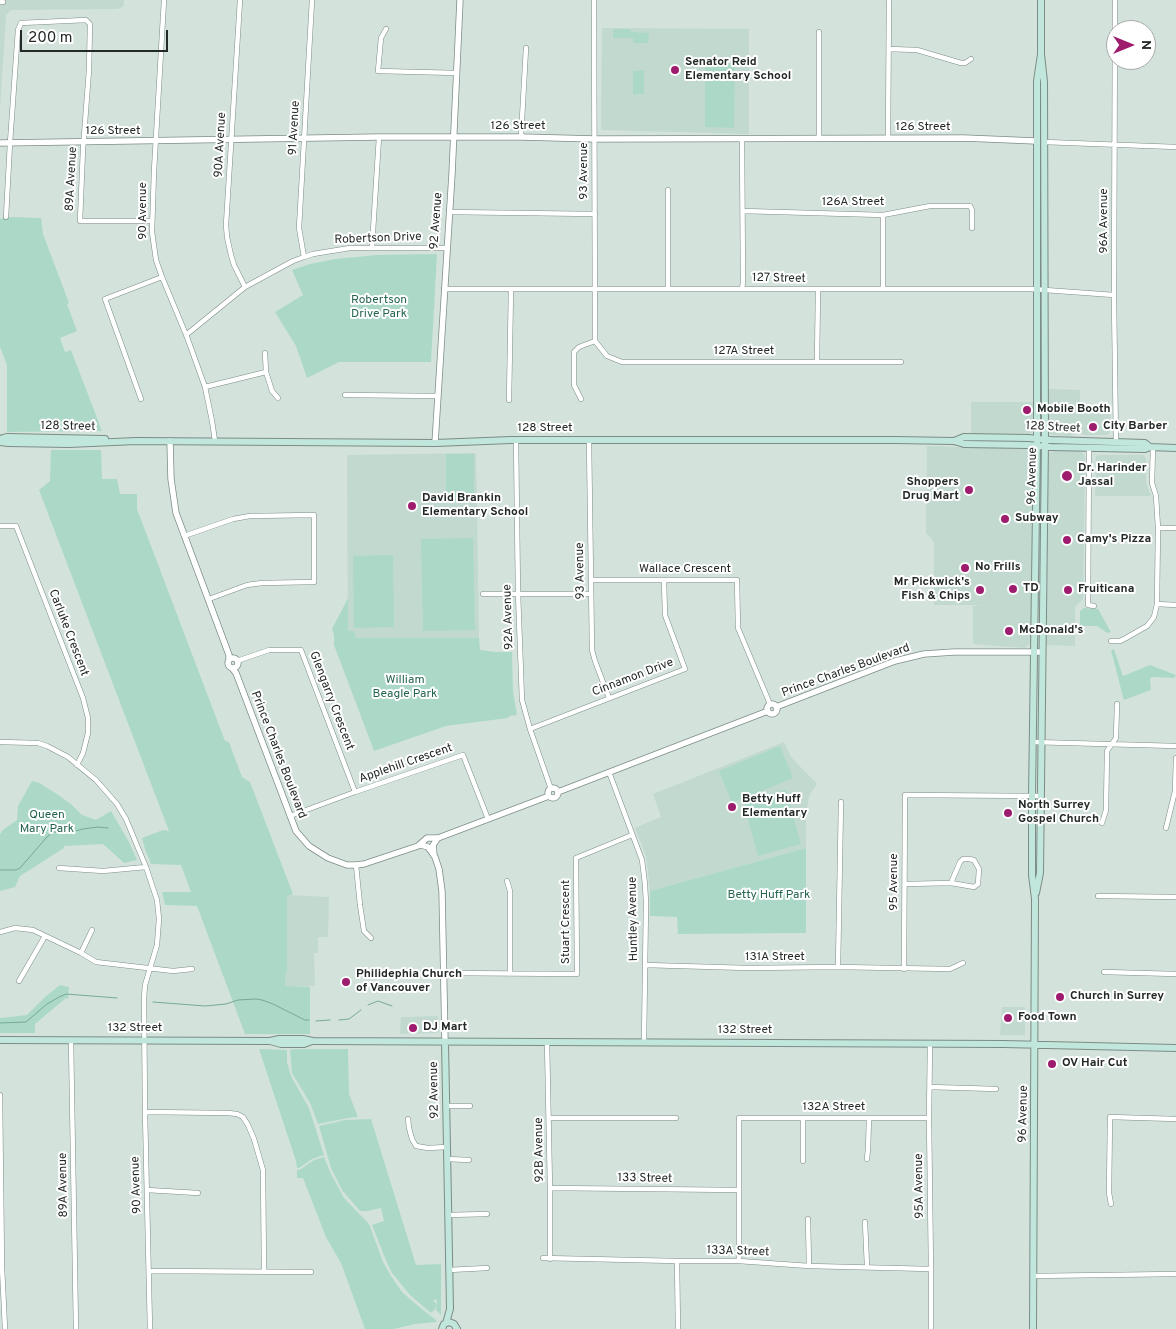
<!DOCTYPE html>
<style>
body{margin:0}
#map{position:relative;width:1176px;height:1329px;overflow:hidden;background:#d3e3dc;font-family:Overpass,sans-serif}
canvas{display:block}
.north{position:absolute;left:1106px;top:20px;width:50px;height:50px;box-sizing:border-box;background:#fff;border:1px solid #a7a9a8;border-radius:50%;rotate:90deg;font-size:14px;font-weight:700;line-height:20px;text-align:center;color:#232926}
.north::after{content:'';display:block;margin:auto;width:18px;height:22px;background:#9e1c6d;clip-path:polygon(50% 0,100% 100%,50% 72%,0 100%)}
.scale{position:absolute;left:20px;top:30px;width:148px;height:22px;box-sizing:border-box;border:2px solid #232926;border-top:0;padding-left:6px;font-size:15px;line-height:18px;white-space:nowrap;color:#232926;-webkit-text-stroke:4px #fff;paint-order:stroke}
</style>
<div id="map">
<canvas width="1176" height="1329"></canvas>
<div class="north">N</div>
<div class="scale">200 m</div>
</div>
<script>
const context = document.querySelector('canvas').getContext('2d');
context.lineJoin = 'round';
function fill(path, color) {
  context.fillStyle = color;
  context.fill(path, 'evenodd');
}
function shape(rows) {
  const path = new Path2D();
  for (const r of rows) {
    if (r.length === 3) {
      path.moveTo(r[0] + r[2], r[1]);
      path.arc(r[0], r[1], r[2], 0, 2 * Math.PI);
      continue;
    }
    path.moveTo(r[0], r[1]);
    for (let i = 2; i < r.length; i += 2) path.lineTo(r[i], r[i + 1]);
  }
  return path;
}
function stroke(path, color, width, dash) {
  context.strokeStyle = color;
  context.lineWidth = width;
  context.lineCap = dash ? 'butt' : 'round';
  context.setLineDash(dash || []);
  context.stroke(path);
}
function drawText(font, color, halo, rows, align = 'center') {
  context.font = font + ' Overpass,sans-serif';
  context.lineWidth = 4;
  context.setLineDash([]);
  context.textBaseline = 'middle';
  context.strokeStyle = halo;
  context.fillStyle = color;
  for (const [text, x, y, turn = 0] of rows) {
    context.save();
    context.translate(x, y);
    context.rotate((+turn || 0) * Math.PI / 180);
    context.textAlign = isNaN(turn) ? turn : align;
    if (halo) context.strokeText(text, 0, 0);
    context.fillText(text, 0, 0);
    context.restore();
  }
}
const built = shape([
 [0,0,124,0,124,6,118,9,11,10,6,15,0,110],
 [602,28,749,29,749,134,601,130],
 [1048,389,1080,390,1080,405,1110,406,1110,432,1107,435,1083,435,1080,432,1076,432,1072,436,1051,435,1049,433,1048,429],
 [971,402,1034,402,1033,432,1028,435,971,435],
 [927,446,1030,449,1033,451,1034,455,1031,642,1025,648,973,644,973,606,983,605,934,605,934,542,926,533],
 [1054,451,1079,451,1084,454,1085,457,1083,599,1075,607,1075,646,1046,645,1048,457,1049,453],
 [476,453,479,638,348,638,347,455],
 [1099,455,1143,455,1146,458,1146,483,1151,496,1095,496,1096,456],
 [784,742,791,757,817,784,809,796,806,817,806,848,650,891,646,856,635,828,661,817,653,794],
 [287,895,329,897,328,937,318,937,318,953,314,953,315,986,285,987,286,972,287,971],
 [1002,1007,1025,1007,1025,1035,1000,1035],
 [438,1016,439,1031,437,1033,400,1034,401,1017]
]);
const green = shape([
 [613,29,631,29,631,32,649,33,648,43,633,43,633,38,613,38],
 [705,63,735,63,734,128,705,127],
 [644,70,644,94,633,94,633,71],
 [12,217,41,218,43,234,69,303,67,304,77,331,60,338,65,352,71,350,102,431,7,432,7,365,0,347,0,219],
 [437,254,431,362,339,362,307,378,296,346,275,312,303,295,292,270,310,264,335,259,377,255],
 [51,450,101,450,102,479,117,479,120,494,137,494,137,509,225,741,229,742,242,777,250,782,293,894,287,896,287,972,286,972,285,986,310,987,310,1034,245,1034,197,906,165,905,162,892,191,892,181,865,151,864,145,849,142,838,163,830,169,831,39,490,50,481],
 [446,454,474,454,474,501,446,501],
 [473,538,475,630,423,631,421,539],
 [393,555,394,627,354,628,353,556],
 [348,598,348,631,354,631,356,638,479,638,480,650,496,652,512,652,513,692,517,715,509,716,508,718,446,726,374,751,334,645,334,635,332,629],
 [1084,608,1098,609,1111,632,1107,633,1097,626,1080,626,1080,611],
 [1114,649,1123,676,1150,665,1176,675,1174,678,1154,677,1150,678,1151,690,1124,700,1123,697,1111,650],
 [780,746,793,778,732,803,719,771],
 [32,781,39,783,57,794,72,805,82,815,96,820,111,811,129,842,137,860,124,863,103,844,64,846,64,848,20,876,15,887,0,891,0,834,4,829,17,820,18,806],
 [786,790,801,844,758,856,743,801],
 [806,848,806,933,678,934,677,917,650,916,650,891],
 [60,985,69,987,68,999,66,998,35,1024,35,1033,0,1033,0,1018,27,1015,45,997],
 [259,1049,287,1050,287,1062,291,1076,309,1108,324,1155,312,1159,299,1168,297,1168,296,1161],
 [294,1049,348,1049,349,1094,358,1117,348,1118,318,1124,310,1103,292,1073,290,1050],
 [371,1119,416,1265,441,1264,441,1315,436,1310,437,1308,437,1301,435,1299,433,1301,436,1303,437,1307,431,1313,410,1295,392,1273,385,1258,372,1225,384,1221,381,1208,367,1211,360,1211,342,1190,331,1168,319,1126,345,1120],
 [324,1157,331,1174,344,1198,369,1224,383,1262,391,1276,402,1292,417,1305,437,1321,436,1322,415,1324,394,1329,365,1329,341,1263,326,1237,303,1178,297,1178,297,1170,301,1169,314,1160]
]);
const stream = shape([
 [0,870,16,870,20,868,47,837,53,832,72,832,83,829,98,827,108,828],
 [153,1002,205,1006,226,1004,238,1000,256,999,262,1000,273,1004,305,1020,309,1020],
 [368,1005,378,1001,392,1006],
 [339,1020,349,1019,361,1010],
 [316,1021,330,1020],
 [0,1023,26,1022,47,1004,59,997,66,994,117,998]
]);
const minor = shape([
 [164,0,154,171,152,232,156,260,162,277,187,337,205,387,212,421,215,441],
 [240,0,226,225,227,237,231,255,234,265,245,287],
 [594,0,595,341],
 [1115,0,1114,299,1116,442],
 [0,2,3,2],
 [386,29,381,38,378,71,457,73],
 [819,32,819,137],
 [889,49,917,50,961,63,965,63,971,59],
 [521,137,526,48],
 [888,138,889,0],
 [1044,142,1176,147],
 [743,211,883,215,930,206,970,206,972,210,972,228],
 [449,212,595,214],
 [6,217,10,143,18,30,21,23,86,20,90,24,89,70,83,149,80,221,152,221],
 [372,247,379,137],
 [304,257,299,228,312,0],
 [668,288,668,190],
 [444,289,1031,289,1114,295],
 [742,289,743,282,742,138],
 [883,289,883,215],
 [186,335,245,287,293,261,304,257,313,254,350,248,446,248],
 [595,341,607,356,622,362,901,362],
 [265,353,266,372,272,391,278,398],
 [817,362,818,290],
 [205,387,266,372],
 [345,395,437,396],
 [141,399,105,299,162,277],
 [581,399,574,385,574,352,579,347,595,341],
 [509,400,511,289],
 [516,440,518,593,522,700,530,729,551,789],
 [589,440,592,650,595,661,609,698],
 [1153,447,1152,483,1156,496,1158,528,1157,604],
 [1089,448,1088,605,1094,606],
 [0,526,16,526,83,698,88,718,88,733,83,753,77,765],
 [1158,528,1176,528],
 [184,536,233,519,250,516,314,515,314,582,262,583,247,585,209,599],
 [591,580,737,580,738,628,770,704],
 [483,594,591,594],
 [1111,641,1120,641,1126,638,1147,626,1154,617,1157,604,1176,605],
 [237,661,269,650,301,650,355,792],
 [530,729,685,669,665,615,664,580],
 [0,742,38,743,47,746,68,757,96,780,117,804,126,819,146,867,157,900,159,919,157,945,145,985,144,998,145,1112,150,1329],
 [1033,742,1176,746],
 [609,772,642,860,645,884,646,903,644,1042],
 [290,816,355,792,463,755,488,819],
 [1102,823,1106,810,1107,751,1116,738,1117,704],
 [1166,828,1175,791,1176,758],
 [356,865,360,905,364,931,371,938],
 [59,868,103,871,146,867],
 [507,881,510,891,510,973],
 [905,884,951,883,974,887,978,884,979,869,974,860,969,859,963,859,960,862,951,883],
 [1098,896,1176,897],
 [0,932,15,928,33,930,81,953,96,962,173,971,192,969],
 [81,953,92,930],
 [645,965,748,968,838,967,950,969,963,963],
 [838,967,841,802],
 [904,969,905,795,1041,796],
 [1104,972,1176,974],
 [444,973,577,974,576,858,632,835],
 [19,981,45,936],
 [71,1040,76,1329],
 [547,1042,550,1188,550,1259],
 [930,1043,929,1118,931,1269,931,1329],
 [930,1087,996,1089],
 [0,1095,2,1267,5,1329],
 [446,1106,470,1106],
 [145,1112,228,1113,237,1114,243,1117,248,1125,254,1139,263,1170,264,1272],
 [549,1118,676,1118],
 [803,1118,803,1161],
 [408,1119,409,1128,412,1139,416,1146,428,1148,447,1147],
 [447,1159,469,1160],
 [867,1159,868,1149,869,1119],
 [550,1188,739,1190],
 [147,1190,198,1193],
 [1111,1204,1109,1193,1110,1117,1176,1119],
 [448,1215,487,1214],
 [808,1219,809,1266],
 [865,1222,867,1266],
 [543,1258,677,1261,739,1261,809,1266,931,1269],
 [677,1261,678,1329],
 [739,1261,739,1118,929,1118],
 [449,1270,487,1268],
 [149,1271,311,1272],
 [1033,1276,1176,1274]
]);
const tertiary = shape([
 [0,143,379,137,521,137,595,139,964,138,1036,141],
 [170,441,171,479,176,513,229,655,229,660],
 [435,443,452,174,460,0],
 [233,663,5],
 [232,668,236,673,296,831,309,846,328,858,347,865,356,865,364,864,421,845,428,847,435,857,439,869,442,891,445,1042],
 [772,709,5],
 [776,707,895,661,924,654,954,652,1042,652],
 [553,793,5],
 [558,792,768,711],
 [419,845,427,838,438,838,549,796],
 [434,855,433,845,438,838]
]);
const secondary = shape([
 [0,439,7,437,105,439],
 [954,441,964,437,1028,438,1051,440,1145,443,1150,447],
 [0,442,8,443,69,444,136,441,435,443,511,440,895,440,954,441,964,444,1027,445,1051,447,1145,449,1150,447,1176,448],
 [1036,893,1040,873,1045,440,1044,82,1041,54,1041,0],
 [0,1040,270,1041,281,1044,304,1044,312,1041],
 [270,1041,279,1039,303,1039,313,1041,1004,1044,1176,1048],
 [445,1042,450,1309,446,1323],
 [442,1329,444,1324,449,1322,454,1324,457,1329],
 [1033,1329,1035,899,1032,875,1032,796,1037,439,1037,81,1041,54]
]);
const markers = [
 [675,70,5,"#9e1c6d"],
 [1027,410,5,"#9e1c6d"],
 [1093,427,5,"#9e1c6d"],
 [1067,476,6,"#9e1c6d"],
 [969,490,5,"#9e1c6d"],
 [412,506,5,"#9e1c6d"],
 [1005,519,5,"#9e1c6d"],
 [1067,540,5,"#9e1c6d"],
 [965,568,5,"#9e1c6d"],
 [1013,589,5,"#9e1c6d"],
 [980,590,5,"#9e1c6d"],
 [1068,590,5,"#9e1c6d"],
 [1009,631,5,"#9e1c6d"],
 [732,807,5,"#9e1c6d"],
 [1008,813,5,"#9e1c6d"],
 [346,982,5,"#9e1c6d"],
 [1060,997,5,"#9e1c6d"],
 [1008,1018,5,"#9e1c6d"],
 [413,1028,5,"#9e1c6d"],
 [1052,1064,5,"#9e1c6d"]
];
const poiNames = [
 ["Senator Reid",685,63],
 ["Elementary School",685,77],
 ["Mobile Booth",1037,410],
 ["City Barber",1103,427],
 ["Dr. Harinder",1078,469],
 ["Jassal",1078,483],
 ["Shoppers",959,483,"right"],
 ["Drug Mart",959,497,"right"],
 ["David Brankin",422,499],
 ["Elementary School",422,513],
 ["Subway",1015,519],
 ["Camy's Pizza",1077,540],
 ["No Frills",975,568],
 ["Mr Pickwick's",970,583,"right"],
 ["Fish & Chips",970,597,"right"],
 ["TD",1023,589],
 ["Fruiticana",1078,590],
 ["McDonald's",1019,631],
 ["Betty Huff",742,800],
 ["Elementary",742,814],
 ["North Surrey",1018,806],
 ["Gospel Church",1018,820],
 ["Philidephia Church",356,975],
 ["of Vancouver",356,989],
 ["Church in Surrey",1070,997],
 ["Food Town",1018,1018],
 ["DJ Mart",423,1028],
 ["OV Hair Cut",1062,1064]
];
const streetNames = [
 ["126 Street",518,127],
 ["91 Avenue",295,128,-87],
 ["126 Street",923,128],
 ["126 Street",113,132],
 ["90A Avenue",221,145,-87],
 ["93 Avenue",585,171,-90],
 ["89A Avenue",72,179,-87],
 ["126A Street",853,203],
 ["90 Avenue",144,211,-90],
 ["92 Avenue",437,221,-86],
 ["96A Avenue",1105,221,-90],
 ["Robertson Drive",378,239,-2],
 ["127 Street",779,279,1],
 ["127A Street",744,352],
 ["128 Street",68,427,1],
 ["128 Street",1053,428,3],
 ["128 Street",545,429],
 ["96 Avenue",1033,476,-89],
 ["Wallace Crescent",685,570],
 ["93 Avenue",581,571,-91],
 ["92A Avenue",509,617,-92],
 ["Carluke Crescent",68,633,69],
 ["Prince Charles Boulevard",846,671,-20],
 ["Cinnamon Drive",633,678,-21],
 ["Glengarry Crescent",331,701,69],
 ["Prince Charles Boulevard",278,755,69],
 ["Applehill Crescent",406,764,-19],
 ["95 Avenue",895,882,-90],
 ["Huntley Avenue",634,919,-91],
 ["Stuart Crescent",567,922,-90],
 ["131A Street",775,958],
 ["132 Street",135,1029],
 ["132 Street",745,1031],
 ["92 Avenue",435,1090,-91],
 ["132A Street",834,1108],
 ["96 Avenue",1024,1114,-89],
 ["92B Avenue",540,1150,-91],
 ["133 Street",645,1179,1],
 ["89A Avenue",64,1185,-91],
 ["90 Avenue",137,1185,-92],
 ["95A Avenue",920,1186,-91],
 ["133A Street",738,1252,2]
];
const parkNames = [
 ["Robertson",379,301],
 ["Drive Park",379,315],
 ["William",405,681],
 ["Beagle Park",405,695],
 ["Queen",47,816],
 ["Mary Park",47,830],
 ["Betty Huff Park",769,896]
];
fill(built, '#c1d9cf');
fill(green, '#acd9c7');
stroke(stream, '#76aa96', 1);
stroke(minor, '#7d8c86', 5.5);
stroke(tertiary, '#7d8c86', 7);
stroke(secondary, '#7d8c86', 8);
stroke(minor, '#fff', 4.5);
stroke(tertiary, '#fff', 5.5);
stroke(secondary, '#c1e6db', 6);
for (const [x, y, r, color] of markers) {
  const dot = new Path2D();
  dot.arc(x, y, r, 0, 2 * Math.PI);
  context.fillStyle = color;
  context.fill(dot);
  stroke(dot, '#fff', 2);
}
drawText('bold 12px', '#232926', '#fff', poiNames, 'left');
drawText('12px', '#232926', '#fff', streetNames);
drawText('12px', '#24644f', '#fff', parkNames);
</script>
